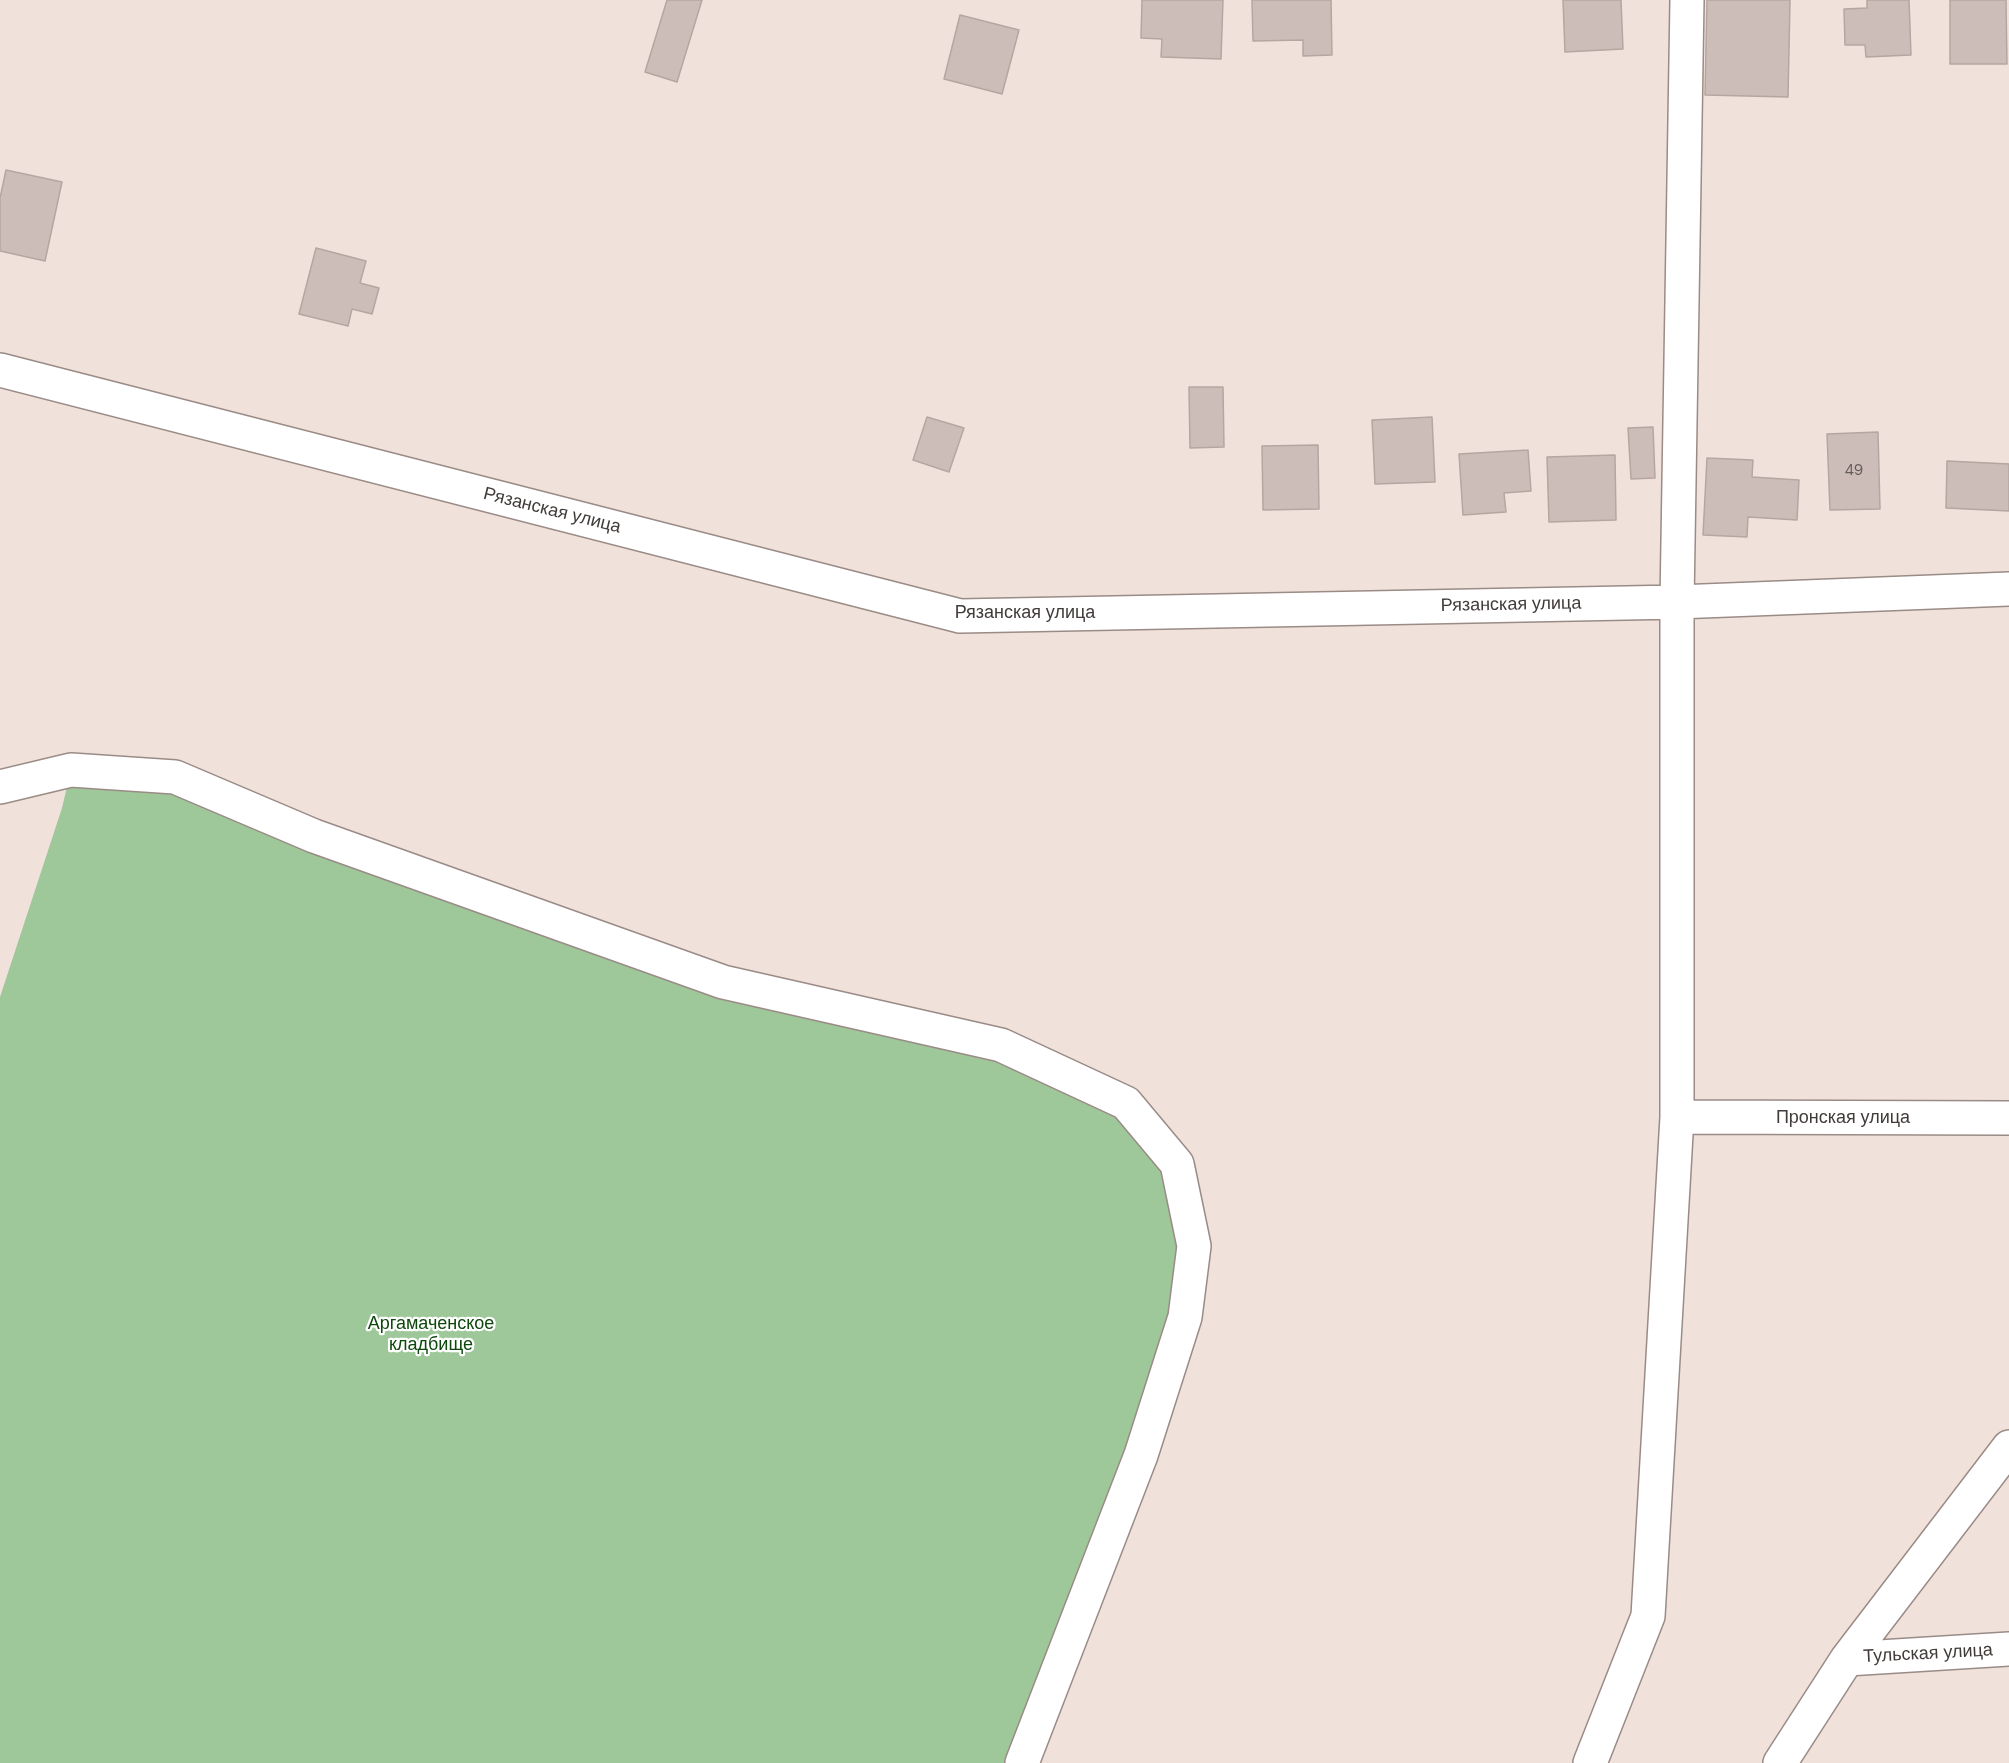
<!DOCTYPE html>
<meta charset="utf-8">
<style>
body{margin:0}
canvas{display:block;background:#f1e1db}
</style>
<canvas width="2009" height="1763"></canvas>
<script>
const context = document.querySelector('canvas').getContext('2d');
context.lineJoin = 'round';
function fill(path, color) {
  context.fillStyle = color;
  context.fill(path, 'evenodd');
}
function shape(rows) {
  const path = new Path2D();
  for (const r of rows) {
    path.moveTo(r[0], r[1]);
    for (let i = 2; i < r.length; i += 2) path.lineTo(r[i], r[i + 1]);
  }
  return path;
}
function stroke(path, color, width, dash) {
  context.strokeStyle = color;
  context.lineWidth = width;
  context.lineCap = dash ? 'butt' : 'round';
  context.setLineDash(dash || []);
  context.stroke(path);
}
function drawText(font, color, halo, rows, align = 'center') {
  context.font = font + ' "DM Sans",sans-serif';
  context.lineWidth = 4.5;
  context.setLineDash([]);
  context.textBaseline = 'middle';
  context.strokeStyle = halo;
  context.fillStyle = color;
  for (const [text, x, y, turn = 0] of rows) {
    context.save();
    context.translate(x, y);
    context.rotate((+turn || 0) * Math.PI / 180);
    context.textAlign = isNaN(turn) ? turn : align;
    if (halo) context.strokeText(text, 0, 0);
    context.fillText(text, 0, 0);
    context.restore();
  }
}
const green = shape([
 [71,770,175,777,723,982,1001,1045,1126,1103,1177,1164,1194,1246,1022,1763,0,1763,0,997,62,808]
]);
const building = shape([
 [667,0,702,0,677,82,645,72,667,0],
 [1142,0,1223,0,1221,59,1161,57,1162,39,1141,38,1142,0],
 [1252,0,1331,0,1332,55,1303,56,1303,40,1253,41,1252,0],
 [1563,0,1621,0,1623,49,1565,52,1563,0],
 [1707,0,1790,0,1788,97,1705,95,1707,0],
 [1867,0,1909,0,1911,55,1866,57,1865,45,1845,45,1844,9,1867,8,1867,0],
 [1950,0,2006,0,2007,64,1950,64,1950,0],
 [960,15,1019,30,1002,94,944,79,960,15],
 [6,170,62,182,45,261,0,251,0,198,6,170],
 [316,248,366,261,360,283,379,288,372,314,352,309,348,326,299,314,316,248],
 [1189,387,1223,387,1224,447,1190,448,1189,387],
 [927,417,964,428,949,472,913,460,927,417],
 [1432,417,1435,482,1375,484,1372,420,1432,417],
 [1653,427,1655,478,1631,479,1628,428,1653,427],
 [1878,432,1880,509,1830,510,1827,434,1878,432],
 [1318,445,1319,509,1263,510,1262,446,1318,445],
 [1528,450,1531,491,1504,493,1506,512,1463,515,1459,454,1528,450],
 [1615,455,1616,520,1549,522,1547,457,1615,455],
 [1707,458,1753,460,1752,477,1799,480,1797,520,1748,517,1747,537,1703,535,1707,458],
 [1947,461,2009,464,2009,511,1946,508,1947,461]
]);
const minor = shape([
 [0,370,960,616,1677,602,2009,589],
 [0,787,71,770,175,777,314,836,723,982,1001,1045,1126,1103,1177,1164,1194,1246,1185,1317,1141,1455,1022,1763],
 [1677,1117,2009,1118],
 [1847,1659,2009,1649],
 [1590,1763,1648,1616,1677,1117,1677,602,1687,0],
 [1780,1763,1847,1659,2009,1447]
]);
const numberNames = [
 ["49",1854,471]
];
const streetNames = [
 ["Рязанская улица",552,511,14],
 ["Рязанская улица",1511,605,-1],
 ["Рязанская улица",1025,613],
 ["Пронская улица",1843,1118],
 ["Тульская улица",1928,1654,-3]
];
const parkNames = [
 ["Аргамаченское",431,1324],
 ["кладбище",431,1345]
];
fill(green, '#9ec79a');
fill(building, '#cdbdb8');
stroke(building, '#b6a6a1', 1.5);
stroke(minor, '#9a8b86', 36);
stroke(minor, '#fff', 33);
drawText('15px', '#645c59', null, numberNames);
drawText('18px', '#413b39', '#fff', streetNames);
drawText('18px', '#0d470b', '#fff', parkNames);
</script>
